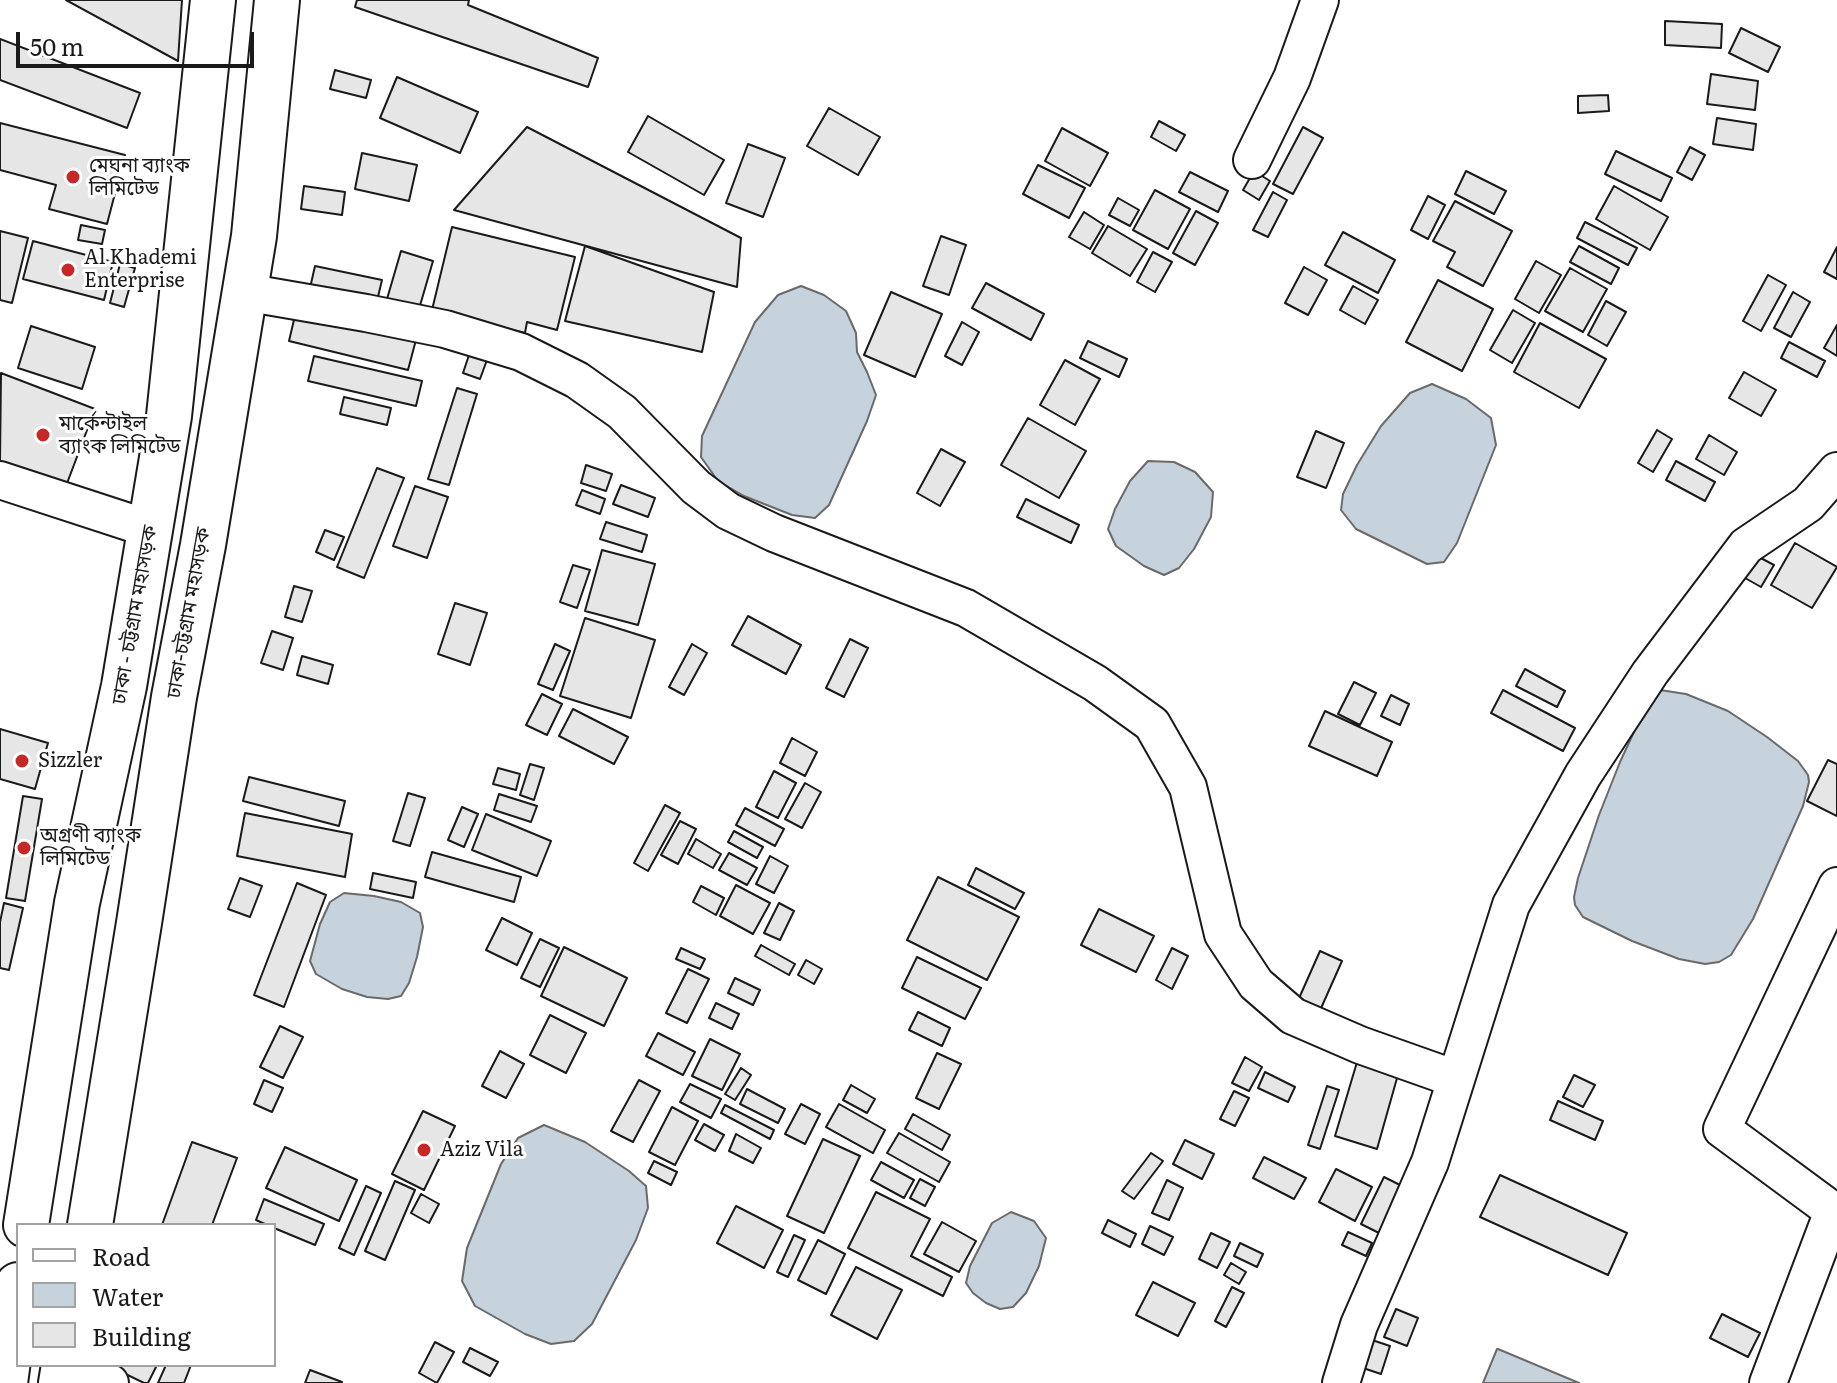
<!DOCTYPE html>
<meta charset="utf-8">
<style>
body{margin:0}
#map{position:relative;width:1837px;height:1383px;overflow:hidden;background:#fff;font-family:Literata,serif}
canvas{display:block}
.legend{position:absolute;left:16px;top:1223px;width:260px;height:144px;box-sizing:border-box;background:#fff;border:2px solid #a3a3a3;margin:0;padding:10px 14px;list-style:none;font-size:24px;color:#1a1a1a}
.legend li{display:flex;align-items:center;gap:16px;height:40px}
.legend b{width:40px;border:2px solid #a3a3a3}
.scale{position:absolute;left:16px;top:32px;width:238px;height:36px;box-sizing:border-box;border:4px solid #1a1a1a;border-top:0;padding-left:10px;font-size:24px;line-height:28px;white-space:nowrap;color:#1a1a1a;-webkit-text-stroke:6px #fff;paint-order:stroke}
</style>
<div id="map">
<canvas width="1837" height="1383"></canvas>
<ul class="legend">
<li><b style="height:10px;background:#fff"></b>Road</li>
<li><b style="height:22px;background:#c6d2dc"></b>Water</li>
<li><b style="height:22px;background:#e6e6e6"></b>Building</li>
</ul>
<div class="scale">50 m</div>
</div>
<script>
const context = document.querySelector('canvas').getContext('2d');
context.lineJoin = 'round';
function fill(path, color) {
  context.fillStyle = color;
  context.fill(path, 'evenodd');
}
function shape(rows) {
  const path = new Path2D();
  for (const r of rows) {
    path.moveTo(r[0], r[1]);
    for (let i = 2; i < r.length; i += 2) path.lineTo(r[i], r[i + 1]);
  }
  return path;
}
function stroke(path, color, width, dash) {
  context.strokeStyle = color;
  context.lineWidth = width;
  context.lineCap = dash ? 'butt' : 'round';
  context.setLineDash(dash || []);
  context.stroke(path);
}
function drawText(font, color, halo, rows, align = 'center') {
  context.font = font + ' Literata,"Noto Sans Bengali",serif';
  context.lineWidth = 6;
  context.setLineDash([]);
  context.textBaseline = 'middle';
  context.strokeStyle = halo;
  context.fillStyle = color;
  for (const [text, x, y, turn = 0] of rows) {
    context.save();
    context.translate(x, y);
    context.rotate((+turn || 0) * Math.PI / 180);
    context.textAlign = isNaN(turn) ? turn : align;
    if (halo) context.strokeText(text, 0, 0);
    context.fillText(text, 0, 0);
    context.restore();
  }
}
const water = shape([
 [801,286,824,295,846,311,856,333,857,352,867,372,876,395,867,421,829,505,815,518,792,515,744,496,718,481,701,457,702,436,755,322,778,295,801,286],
 [1432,384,1466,399,1491,418,1496,445,1457,543,1444,562,1427,564,1356,529,1341,510,1343,494,1357,465,1381,426,1410,393,1432,384],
 [1148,461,1174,462,1195,472,1213,492,1211,517,1194,549,1179,568,1164,575,1144,566,1116,546,1108,529,1115,509,1130,481,1148,461],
 [1660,690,1686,694,1728,711,1767,737,1798,761,1808,775,1809,782,1803,806,1753,919,1731,955,1719,962,1705,964,1679,959,1632,941,1583,917,1575,905,1574,897,1578,878,1599,815,1620,762,1640,719,1660,690],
 [344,893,374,896,401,902,420,913,423,927,417,957,409,983,401,996,388,999,367,997,342,989,316,974,310,961,320,924,330,902,344,893],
 [544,1125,585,1142,629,1171,646,1186,648,1208,636,1240,592,1324,574,1341,551,1344,525,1334,475,1306,462,1281,467,1248,501,1164,518,1138,544,1125],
 [1011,1212,1034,1221,1046,1238,1039,1266,1026,1293,1013,1307,1000,1309,986,1303,973,1293,966,1283,970,1266,992,1223,1011,1212],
 [1497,1349,1498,1349,1579,1383,1483,1383,1497,1349]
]);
const building = shape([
 [66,0,182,0,178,61,66,0],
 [357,0,469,0,468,5,598,58,588,87,355,7,357,0],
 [1665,21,1722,24,1721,48,1665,45,1665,21],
 [1741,28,1780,47,1768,72,1729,53,1741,28],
 [0,39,140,93,127,128,0,80,0,39],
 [335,70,371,80,366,98,330,89,335,70],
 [1711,74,1758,81,1755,110,1707,104,1711,74],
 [397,77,478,112,460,153,380,118,397,77],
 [1608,95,1609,111,1578,113,1578,96,1608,95],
 [829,108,880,137,858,175,807,146,829,108],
 [648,116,724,160,704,195,628,152,648,116],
 [1717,118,1756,124,1753,150,1713,144,1717,118],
 [1159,121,1185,135,1176,151,1151,137,1159,121],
 [0,123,125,155,107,224,49,209,56,185,0,170,0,123],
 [527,127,741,238,737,287,454,210,527,127],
 [1303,127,1323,138,1293,194,1273,184,1303,127],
 [1062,128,1108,153,1090,186,1045,161,1062,128],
 [748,144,785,158,763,217,726,203,748,144],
 [1690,147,1705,155,1692,180,1677,172,1690,147],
 [1616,151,1672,178,1661,201,1605,174,1616,151],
 [362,153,417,165,409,201,355,189,362,153],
 [1038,165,1085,188,1069,218,1023,194,1038,165],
 [1254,171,1270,181,1259,200,1243,190,1254,171],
 [1466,171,1506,191,1494,214,1455,194,1466,171],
 [1190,172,1228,191,1218,212,1179,192,1190,172],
 [304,186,345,192,342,215,301,209,304,186],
 [1614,186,1668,217,1650,250,1596,219,1614,186],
 [1155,190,1190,209,1168,249,1133,230,1155,190],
 [1273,192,1287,200,1268,237,1253,230,1273,192],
 [1428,196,1445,205,1428,239,1411,230,1428,196],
 [1118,198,1139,210,1130,226,1109,215,1118,198],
 [1455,201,1512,231,1483,286,1447,267,1455,252,1433,241,1455,201],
 [1196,211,1218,223,1195,265,1173,253,1196,211],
 [1084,212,1104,225,1090,249,1069,237,1084,212],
 [1585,222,1637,248,1628,265,1577,238,1585,222],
 [81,225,105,230,102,244,78,240,81,225],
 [1108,226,1147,249,1130,276,1092,253,1108,226],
 [452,227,575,257,557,330,527,322,525,333,432,310,452,227],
 [0,231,28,238,12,303,0,300,0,231],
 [1343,232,1395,260,1378,293,1325,265,1343,232],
 [941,236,966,245,949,295,923,286,941,236],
 [33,241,113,262,104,300,23,279,33,241],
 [585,246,714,292,702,352,565,321,585,246],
 [1579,246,1619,268,1611,284,1570,262,1579,246],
 [1837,247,1837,279,1824,272,1837,247],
 [401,251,433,261,419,309,387,299,401,251],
 [1153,252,1172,262,1155,292,1137,282,1153,252],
 [1536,261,1561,275,1539,313,1515,299,1536,261],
 [120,264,135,268,124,307,110,303,120,264],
 [315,266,382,280,377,301,310,288,315,266],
 [1304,267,1327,280,1308,315,1285,303,1304,267],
 [1570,268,1607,289,1583,332,1545,311,1570,268],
 [1768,275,1786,285,1761,331,1743,321,1768,275],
 [1438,280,1493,309,1462,371,1406,342,1438,280],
 [986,283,1044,314,1031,340,972,308,986,283],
 [1353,286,1378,300,1365,324,1340,310,1353,286],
 [891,292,942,314,915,377,864,355,891,292],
 [1793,292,1810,302,1791,337,1774,328,1793,292],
 [1606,301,1626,312,1607,346,1588,335,1606,301],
 [297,307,417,336,408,370,289,341,297,307],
 [1513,310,1535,323,1512,363,1490,350,1513,310],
 [962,322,979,332,962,365,945,356,962,322],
 [1540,323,1606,359,1579,408,1514,372,1540,323],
 [1837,325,1837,356,1824,348,1837,325],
 [31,326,95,347,82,389,18,368,31,326],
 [1088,341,1127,359,1119,377,1080,358,1088,341],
 [1789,342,1825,361,1817,377,1781,358,1789,342],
 [473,343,491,349,480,379,463,373,473,343],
 [314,356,422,381,416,406,308,381,314,356],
 [1065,360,1100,379,1075,425,1040,405,1065,360],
 [1744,372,1776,390,1761,416,1729,398,1744,372],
 [1,373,95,409,66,486,0,461,1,373],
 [457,388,477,394,449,485,428,479,457,388],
 [344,397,391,408,387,425,340,414,344,397],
 [1028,418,1086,451,1059,498,1001,465,1028,418],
 [1657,430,1672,439,1653,472,1638,463,1657,430],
 [1316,431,1344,443,1326,488,1297,477,1316,431],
 [1709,435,1737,452,1724,475,1696,459,1709,435],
 [941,449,965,462,940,506,917,493,941,449],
 [1676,461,1715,482,1705,501,1666,480,1676,461],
 [586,465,612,474,606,491,581,483,586,465],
 [377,468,404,478,364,578,337,567,377,468],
 [621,485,655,498,648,517,613,504,621,485],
 [415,486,448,497,427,558,393,546,415,486],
 [582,490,605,499,600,514,576,505,582,490],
 [1026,499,1079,525,1071,543,1017,517,1026,499],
 [606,522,647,535,642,552,600,539,606,522],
 [325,530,344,537,334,560,316,552,325,530],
 [1795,543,1837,567,1812,608,1771,585,1795,543],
 [602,550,655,564,638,625,585,611,602,550],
 [1757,556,1774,565,1761,587,1745,578,1757,556],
 [573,565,590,570,577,608,560,602,573,565],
 [294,586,312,591,302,622,285,617,294,586],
 [455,603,487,613,470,665,438,654,455,603],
 [748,616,801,645,786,674,732,645,748,616],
 [585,618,655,640,631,718,560,696,585,618],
 [272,631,293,638,283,670,261,663,272,631],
 [850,639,868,648,844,697,826,688,850,639],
 [555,644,570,651,553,690,538,684,555,644],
 [692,644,707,653,684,695,669,687,692,644],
 [302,656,333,665,328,684,297,675,302,656],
 [1525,669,1565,691,1557,707,1516,686,1525,669],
 [1354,682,1376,693,1360,725,1338,714,1354,682],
 [1503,690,1575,728,1563,751,1491,713,1503,690],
 [542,694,562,704,547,735,526,725,542,694],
 [1391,695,1409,704,1400,725,1381,716,1391,695],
 [573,709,628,737,614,764,559,736,573,709],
 [1325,711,1392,742,1377,776,1309,746,1325,711],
 [0,729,48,743,35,789,0,779,0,729],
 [792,738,817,752,805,776,780,763,792,738],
 [1828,760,1837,764,1837,816,1807,801,1828,760],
 [530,764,544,768,534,800,520,795,530,764],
 [498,768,520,774,516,790,493,784,498,768],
 [774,771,796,783,778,818,756,807,774,771],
 [249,777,345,801,339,826,243,801,249,777],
 [805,783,821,792,802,828,785,819,805,783],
 [408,793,425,798,410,846,393,841,408,793],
 [499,794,537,806,531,822,494,810,499,794],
 [23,796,42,799,25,901,6,898,23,796],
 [665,805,680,813,648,871,634,863,665,805],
 [462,807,478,814,464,847,448,840,462,807],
 [745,808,784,829,775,846,736,825,745,808],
 [245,813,352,834,345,877,237,856,245,813],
 [486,814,551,841,537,876,472,850,486,814],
 [680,821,696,829,678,864,661,855,680,821],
 [734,831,763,847,757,858,728,842,734,831],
 [696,839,721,854,713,868,688,854,696,839],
 [432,852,521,877,514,902,425,877,432,852],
 [729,853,757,868,747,885,719,870,729,853],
 [770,856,788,866,774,893,756,884,770,856],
 [976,868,1024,893,1015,909,968,885,976,868],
 [373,873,416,882,413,898,370,889,373,873],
 [938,877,1019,917,987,980,907,940,938,877],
 [240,878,262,886,250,917,228,909,240,878],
 [297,883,326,895,284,1007,254,995,297,883],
 [736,885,770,903,753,934,720,916,736,885],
 [701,886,724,898,716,915,693,902,701,886],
 [4,903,23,908,9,970,0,968,0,922,4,903],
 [779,903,794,911,780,940,764,933,779,903],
 [1099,909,1154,936,1136,972,1081,945,1099,909],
 [502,918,532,933,517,965,486,950,502,918],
 [540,939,559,948,540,987,521,978,540,939],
 [761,945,795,964,789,975,755,956,761,945],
 [564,947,627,978,604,1026,541,996,564,947],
 [681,948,705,959,700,969,676,959,681,948],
 [1172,948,1188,956,1172,989,1156,980,1172,948],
 [1320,951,1342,961,1318,1015,1296,1005,1320,951],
 [917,957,981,988,965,1019,902,988,917,957],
 [806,960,822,969,814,984,798,975,806,960],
 [688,969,709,979,687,1023,666,1013,688,969],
 [735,978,760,990,753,1005,728,993,735,978],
 [716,1003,739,1014,732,1029,709,1018,716,1003],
 [918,1012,950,1028,942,1046,909,1030,918,1012],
 [550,1015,586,1033,566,1073,530,1055,550,1015],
 [280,1026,303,1037,283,1078,260,1067,280,1026],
 [658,1033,695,1052,683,1075,646,1056,658,1033],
 [710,1039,740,1054,722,1090,692,1076,710,1039],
 [500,1051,524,1064,506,1098,482,1086,500,1051],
 [1360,1052,1401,1064,1377,1149,1335,1136,1360,1052],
 [937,1053,961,1064,939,1109,916,1098,937,1053],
 [1245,1057,1262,1067,1249,1091,1232,1083,1245,1057],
 [741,1068,751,1075,735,1100,725,1094,741,1068],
 [1265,1072,1295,1087,1288,1102,1258,1088,1265,1072],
 [1574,1075,1595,1085,1583,1107,1563,1097,1574,1075],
 [264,1080,283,1088,272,1112,254,1104,264,1080],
 [639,1080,660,1091,633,1142,611,1131,639,1080],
 [690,1084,721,1099,711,1118,680,1102,690,1084],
 [851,1085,875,1099,867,1113,843,1100,851,1085],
 [1327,1086,1339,1090,1320,1149,1308,1145,1327,1086],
 [747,1089,785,1109,778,1123,740,1104,747,1089],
 [1234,1091,1249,1098,1235,1126,1220,1119,1234,1091],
 [1558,1101,1603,1121,1595,1140,1550,1120,1558,1101],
 [801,1104,820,1114,805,1144,785,1134,801,1104],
 [839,1104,885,1130,873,1153,826,1127,839,1104],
 [725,1105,774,1130,770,1139,721,1113,725,1105],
 [672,1107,698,1121,675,1165,649,1152,672,1107],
 [423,1111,455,1126,424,1190,392,1174,423,1111],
 [913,1114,950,1135,942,1150,905,1129,913,1114],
 [704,1124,724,1135,715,1151,695,1140,704,1124],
 [899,1133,950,1162,939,1182,887,1153,899,1133],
 [736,1134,761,1148,753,1163,729,1151,736,1134],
 [823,1139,860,1156,824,1233,787,1216,823,1139],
 [1185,1140,1214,1154,1202,1179,1173,1164,1185,1140],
 [192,1142,237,1158,212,1225,162,1225,192,1142],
 [285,1147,357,1180,339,1221,266,1188,285,1147],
 [1151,1153,1163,1161,1134,1199,1122,1191,1151,1153],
 [1264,1157,1306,1178,1294,1199,1253,1178,1264,1157],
 [654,1161,677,1172,671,1185,648,1173,654,1161],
 [881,1162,914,1180,904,1198,871,1180,881,1162],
 [1336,1169,1372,1187,1355,1221,1319,1202,1336,1169],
 [1500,1175,1627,1233,1608,1275,1480,1217,1500,1175],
 [1384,1177,1404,1187,1381,1234,1361,1224,1384,1177],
 [920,1179,935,1187,925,1206,910,1198,920,1179],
 [1167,1180,1183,1188,1169,1220,1152,1213,1167,1180],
 [395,1181,415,1190,385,1260,365,1251,395,1181],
 [366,1186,381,1193,354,1255,339,1248,366,1186],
 [876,1192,930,1219,911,1256,952,1277,943,1296,848,1248,876,1192],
 [421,1194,439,1204,429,1223,411,1213,421,1194],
 [264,1199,324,1224,315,1245,274,1228,274,1225,267,1225,256,1220,264,1199],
 [736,1206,783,1230,764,1268,717,1243,736,1206],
 [1108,1220,1136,1234,1130,1247,1102,1233,1108,1220],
 [942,1222,976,1241,959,1272,924,1254,942,1222],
 [1150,1226,1173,1237,1164,1255,1142,1244,1150,1226],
 [1348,1232,1372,1243,1366,1256,1342,1245,1348,1232],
 [1211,1233,1230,1242,1217,1268,1199,1259,1211,1233],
 [794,1235,805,1240,788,1277,777,1272,794,1235],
 [818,1240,845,1254,826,1294,798,1280,818,1240],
 [1240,1243,1263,1254,1257,1267,1234,1256,1240,1243],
 [1231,1263,1246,1272,1239,1284,1224,1275,1231,1263],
 [856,1267,902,1290,877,1339,831,1315,856,1267],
 [1153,1282,1195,1303,1178,1336,1136,1315,1153,1282],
 [1232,1287,1244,1293,1226,1327,1215,1321,1232,1287],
 [1396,1309,1418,1318,1407,1346,1384,1337,1396,1309],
 [1722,1314,1760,1333,1748,1357,1710,1338,1722,1314],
 [1366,1338,1390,1346,1381,1374,1357,1366,1366,1338],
 [435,1342,454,1352,437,1383,419,1373,435,1342],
 [470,1348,498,1362,490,1376,463,1362,470,1348],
 [112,1365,157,1365,148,1383,144,1383,111,1367,112,1365],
 [166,1365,191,1365,184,1383,158,1383,166,1365],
 [310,1370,342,1382,341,1383,305,1383,310,1370]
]);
const minor = shape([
 [1252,160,1292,78,1320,0],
 [244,292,366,313,445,329,521,352,577,380,622,412,696,487,728,511,774,533,966,608,1095,683,1152,724,1188,787,1223,934,1256,984,1293,1016,1360,1045,1456,1079],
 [0,480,150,529],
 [64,1365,110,1383],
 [1341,1383,1359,1325,1430,1162,1511,905,1583,775,1650,673,1746,546,1808,504,1837,471],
 [1768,1383,1833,1211,1722,1129,1837,886]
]);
const highway = shape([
 [26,1225,77,903,124,686,169,416,213,0],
 [90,1225,139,923,174,697,203,545,254,236,277,0],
 [5,1383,18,1285],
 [61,1383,64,1365]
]);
const markers = [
 [73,177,8,"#c62828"],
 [68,270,8,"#c62828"],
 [43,435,8,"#c62828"],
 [22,761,8,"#c62828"],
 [24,848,8,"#c62828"],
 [424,1150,8,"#c62828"]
];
const poiNames = [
 ["মেঘনা ব্যাংক",89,166],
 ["লিমিটেড",89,189],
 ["Al Khademi",84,258],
 ["Enterprise",84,281],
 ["মার্কেন্টাইল",59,424],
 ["ব্যাংক লিমিটেড",59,447],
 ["Sizzler",38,761],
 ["অগ্রণী ব্যাংক",40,836],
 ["লিমিটেড",40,859],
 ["Aziz Vila",440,1150]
];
const streetNames = [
 ["ঢাকা-চট্টগ্রাম মহাসড়ক",189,613,-80],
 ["ঢাকা - চট্টগ্রাম মহাসড়ক",135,615,-80]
];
fill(water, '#c6d2dc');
stroke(water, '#6a6a6a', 2);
fill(building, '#e6e6e6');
stroke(building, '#1a1a1a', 2);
stroke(minor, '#1a1a1a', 40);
stroke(highway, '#1a1a1a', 48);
stroke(minor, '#fff', 36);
stroke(highway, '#fff', 44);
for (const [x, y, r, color] of markers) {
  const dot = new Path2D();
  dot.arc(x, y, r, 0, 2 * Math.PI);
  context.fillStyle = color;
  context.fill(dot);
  stroke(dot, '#fff', 3);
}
drawText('20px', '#1a1a1a', '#fff', poiNames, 'left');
drawText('20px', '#1a1a1a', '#fff', streetNames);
</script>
